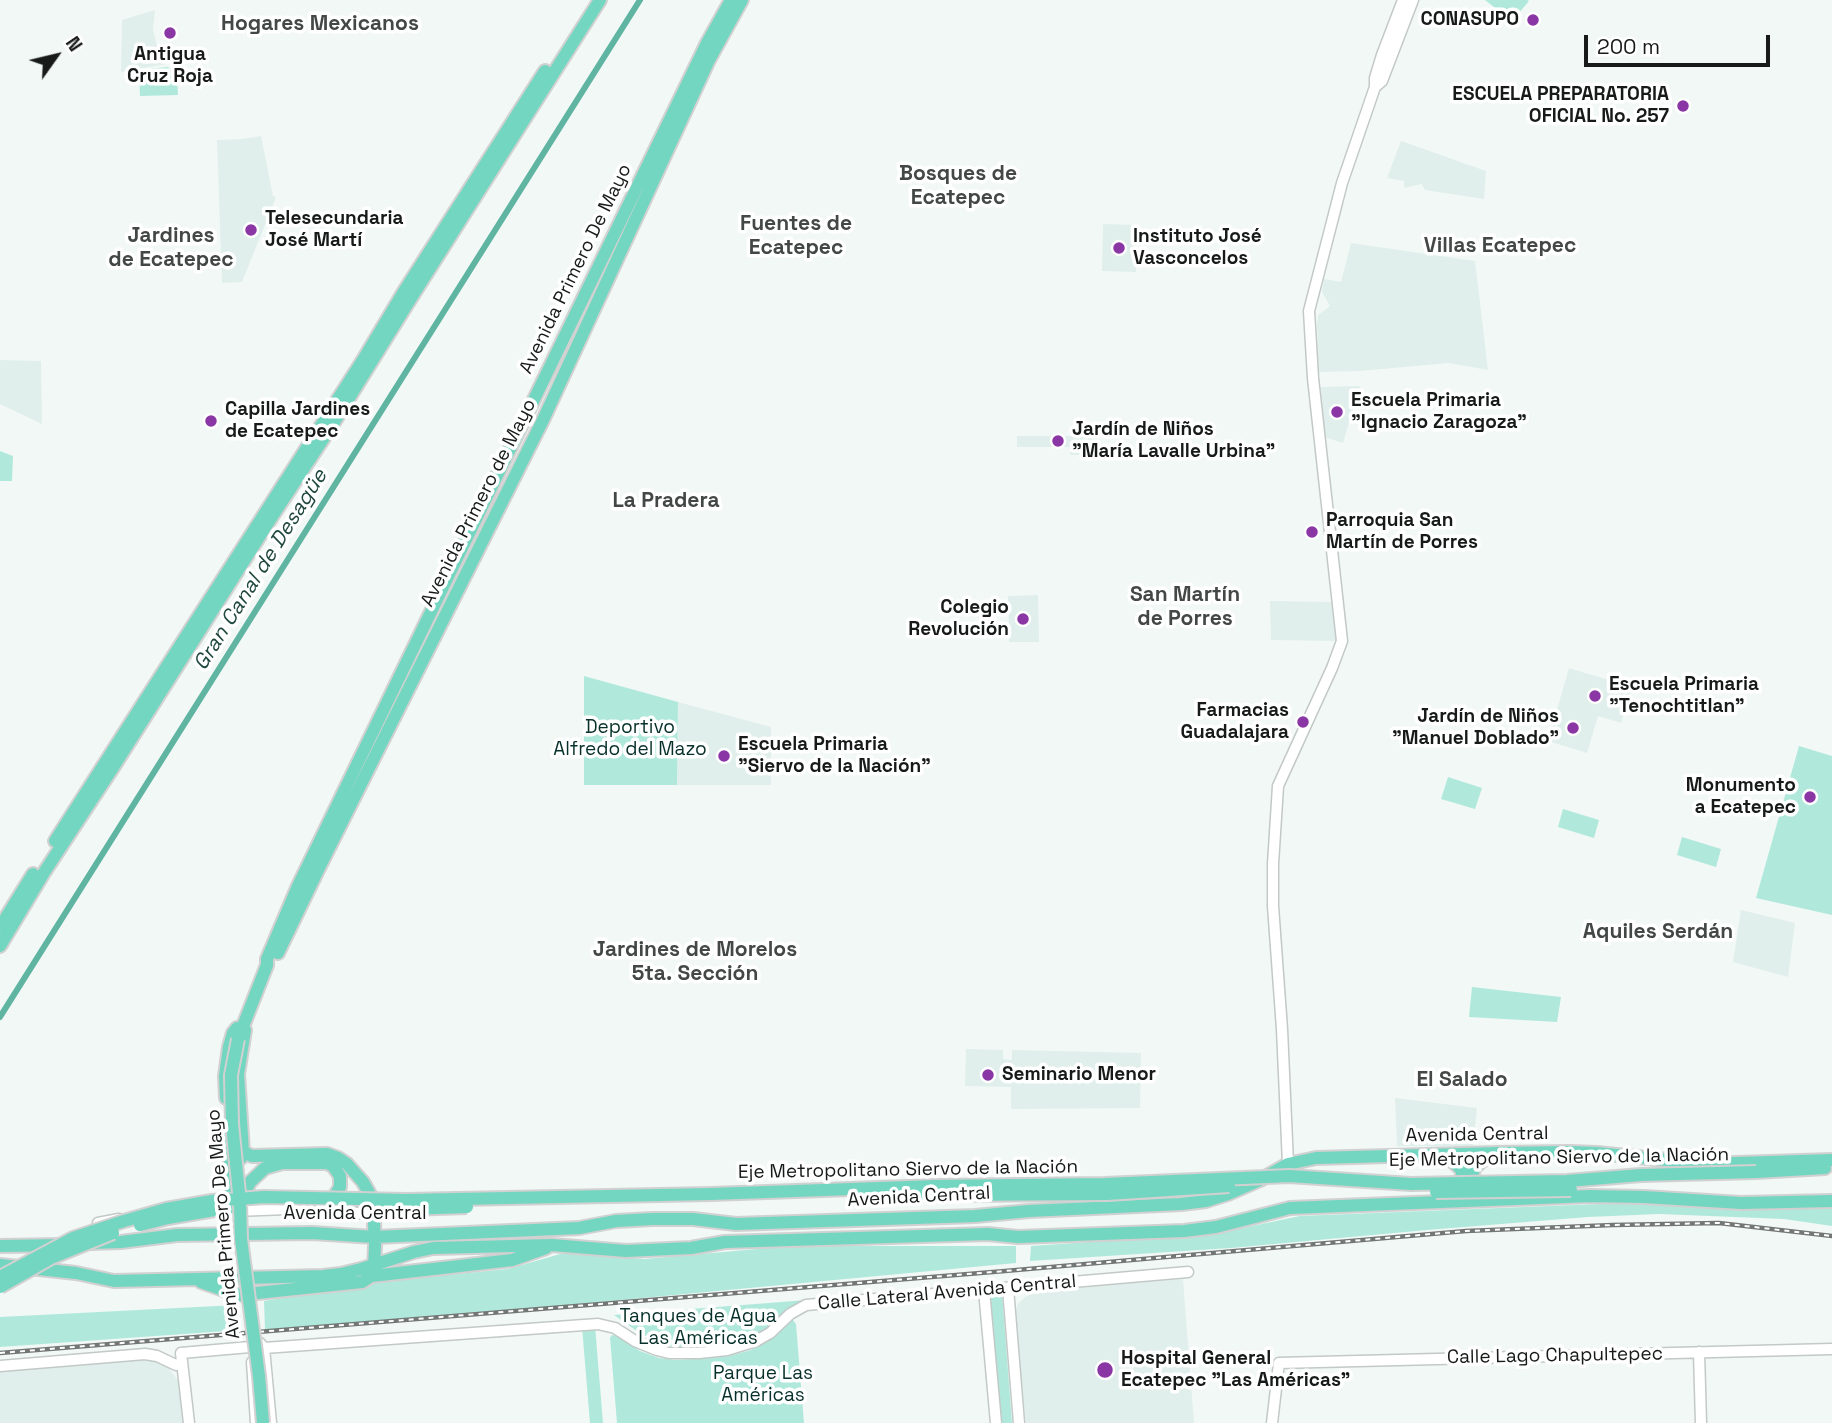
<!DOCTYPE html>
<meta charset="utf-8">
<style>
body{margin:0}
#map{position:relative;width:1832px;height:1423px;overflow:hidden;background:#f2f8f6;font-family:"Space Grotesk",sans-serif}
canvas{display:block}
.north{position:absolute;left:21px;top:21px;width:70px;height:70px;-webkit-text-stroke:5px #fff;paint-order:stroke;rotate:56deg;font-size:19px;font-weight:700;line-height:28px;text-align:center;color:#171a19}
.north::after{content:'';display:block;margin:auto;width:24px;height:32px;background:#171a19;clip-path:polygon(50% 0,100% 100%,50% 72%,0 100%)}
.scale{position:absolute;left:1584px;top:35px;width:186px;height:32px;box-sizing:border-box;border:4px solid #171a19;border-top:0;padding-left:9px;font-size:21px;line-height:24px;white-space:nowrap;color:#171a19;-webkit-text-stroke:5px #fff;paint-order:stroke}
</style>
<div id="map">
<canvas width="1832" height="1423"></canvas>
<div class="north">N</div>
<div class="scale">200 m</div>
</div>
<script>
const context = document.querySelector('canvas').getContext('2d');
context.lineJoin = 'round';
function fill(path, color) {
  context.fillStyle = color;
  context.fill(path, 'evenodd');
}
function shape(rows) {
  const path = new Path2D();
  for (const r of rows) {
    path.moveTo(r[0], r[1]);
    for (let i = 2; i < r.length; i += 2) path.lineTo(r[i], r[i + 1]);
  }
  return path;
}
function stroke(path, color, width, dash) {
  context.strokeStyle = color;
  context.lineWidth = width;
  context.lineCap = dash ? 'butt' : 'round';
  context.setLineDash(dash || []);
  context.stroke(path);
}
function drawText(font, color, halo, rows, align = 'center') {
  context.font = font + ' "Space Grotesk",sans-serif';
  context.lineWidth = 7;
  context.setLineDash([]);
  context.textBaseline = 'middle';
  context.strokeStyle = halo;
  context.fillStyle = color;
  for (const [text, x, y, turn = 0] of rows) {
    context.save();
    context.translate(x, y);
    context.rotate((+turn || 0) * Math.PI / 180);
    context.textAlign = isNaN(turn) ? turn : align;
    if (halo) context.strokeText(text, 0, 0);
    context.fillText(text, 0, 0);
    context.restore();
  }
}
const built = shape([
 [155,10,153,30,158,50,166,64,121,72,122,20],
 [261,136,273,196,276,197,242,282,222,283,217,140,242,139],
 [1401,141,1486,171,1484,199,1425,190,1422,184,1404,188,1404,181,1387,178],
 [1103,224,1137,225,1136,272,1102,271],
 [1351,243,1475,261,1488,370,1449,363,1360,371,1319,372,1317,325,1318,315,1330,306,1322,292,1324,279,1341,282],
 [0,360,41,361,42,424,0,404],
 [1360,386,1343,443,1324,437,1321,387],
 [1017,436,1098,436,1099,455,1070,455,1070,447,1017,447],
 [1038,595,1039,642,1009,642,1008,596],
 [1270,601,1333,602,1338,641,1271,640],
 [1569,668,1632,687,1621,723,1598,716,1587,753,1548,741],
 [678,702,771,727,771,785,677,785],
 [1741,910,1795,923,1788,977,1733,962],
 [966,1049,1003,1050,1003,1059,1011,1060,1012,1059,1012,1050,1141,1053,1140,1108,1011,1109,1011,1087,965,1086],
 [1395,1098,1477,1108,1473,1146,1397,1146],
 [1183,1279,1194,1423,1026,1423,1014,1316,1018,1304,1025,1297,1036,1291],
 [149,1358,164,1363,178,1380,183,1423,0,1423,0,1370]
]);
const green = shape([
 [1485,0,1527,0,1529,1,1512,21],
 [168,67,177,79,178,95,140,96,139,70],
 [0,451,13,456,12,481,0,481],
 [584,676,678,702,677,785,584,785],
 [1799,746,1832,756,1832,915,1756,898],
 [1448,777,1482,788,1475,809,1441,799],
 [1563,809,1599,820,1594,838,1558,827],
 [1682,837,1721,849,1716,867,1677,855],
 [1472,987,1561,997,1557,1022,1469,1017],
 [1625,1203,1743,1208,1832,1208,1832,1226,1784,1219,1659,1214,1588,1217,1427,1230,1231,1248,1030,1261,1031,1246,1218,1233,1300,1216],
 [791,1246,1016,1246,1016,1263,515,1310,265,1330,264,1301,386,1281,508,1269,567,1252,644,1259],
 [1002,1293,1012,1423,1000,1423,990,1294],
 [807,1300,785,1312,766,1329,750,1338,725,1345,694,1348,670,1346,641,1334,614,1315],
 [237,1305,241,1330,0,1347,0,1317],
 [790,1320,793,1320,796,1324,804,1423,617,1423,610,1338,612,1335,618,1336,640,1351,659,1358,676,1360,711,1358,729,1356,751,1350,769,1338],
 [595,1326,603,1423,590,1423,582,1327]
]);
const canal = shape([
 [0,1017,640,0]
]);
const secondary = shape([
 [1375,87,1382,81,1413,0],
 [1288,1164,1282,1029,1273,906,1273,864,1278,786,1332,668,1342,641,1313,378,1309,311,1342,183,1375,87,1375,78,1382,55,1403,0],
 [235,1211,314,1208,374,1215],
 [98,1223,119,1219],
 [1008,1288,1019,1423],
 [984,1290,996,1423],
 [264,1348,598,1324,615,1328,635,1341,657,1350,669,1353,699,1353,727,1350,756,1341,770,1333,790,1314,806,1305,1188,1272],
 [1699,1352,1701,1423],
 [252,1362,256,1423],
 [0,1366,145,1354,157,1356,176,1365,182,1363],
 [189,1423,181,1353,250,1347,257,1343,260,1343,264,1348,271,1423],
 [1272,1423,1279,1363,1832,1349]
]);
const highway = shape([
 [55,841,363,360,403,293,545,71],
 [0,927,33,874],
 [0,946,45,871,114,766,273,515,331,427,411,298,600,0],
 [278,953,318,870,543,420,709,60,742,0],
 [238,1039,267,965,267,959,298,886,706,45,731,0],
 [226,1098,225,1076,229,1047,233,1033,237,1028],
 [228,1137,232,1196,232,1203,228,1209],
 [243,1152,252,1156,327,1154,338,1158,347,1164,363,1182,373,1200,375,1245,374,1270],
 [1440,1155,1450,1159,1461,1169,1463,1178,1460,1190],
 [241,1158,243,1152,238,1074,245,1030],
 [1756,1172,1825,1168],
 [1478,1190,1472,1178,1474,1168,1482,1161,1494,1154],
 [240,1203,250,1182,265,1168,282,1163,327,1163,333,1166,340,1176,340,1187,334,1197,325,1205,314,1208],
 [91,1243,121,1242,177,1235,312,1233,375,1237,579,1228,616,1221,652,1219,693,1219,736,1224,975,1216,1029,1211,1181,1204,1206,1201,1228,1194,1260,1180,1288,1164,1316,1158,1498,1153,1569,1152,1597,1153,1706,1164,1832,1160],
 [0,1246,63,1245],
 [0,1265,76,1273,114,1281,323,1276,341,1274,361,1269,414,1252,433,1248,552,1245,626,1251,691,1248,725,1242,988,1234,1018,1237,1184,1231,1216,1227,1290,1208,1590,1196,1644,1197,1741,1203,1832,1201],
 [201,1282,238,1295,362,1282,371,1276,381,1275,512,1260,546,1248]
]);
const rail = shape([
 [0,1353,1005,1271,1466,1231,1613,1225,1719,1223,1832,1236]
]);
const highwayBridge = shape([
 [238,1039,231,1075,232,1124,240,1203,241,1239,259,1376,263,1423],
 [1436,1192,1571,1190],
 [926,1195,1107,1194,1229,1186],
 [380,1208,407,1209,467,1207],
 [140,1225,168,1218,226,1208],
 [0,1277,73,1238,124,1221,166,1209,212,1201,264,1197,406,1200,711,1194,936,1186,1105,1184,1289,1176,1411,1184,1567,1181,1641,1175,1756,1172],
 [0,1287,51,1258,113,1233]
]);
const markers = [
 [1533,20,7,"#8a36a4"],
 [170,33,7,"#8a36a4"],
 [1683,106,7,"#8a36a4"],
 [251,230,7,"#8a36a4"],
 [1119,248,7,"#8a36a4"],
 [1337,412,7,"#8a36a4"],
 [211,421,7,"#8a36a4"],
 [1058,441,7,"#8a36a4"],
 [1312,532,7,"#8a36a4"],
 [1023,619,7,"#8a36a4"],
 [1595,696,7,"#8a36a4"],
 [1303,722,7,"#8a36a4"],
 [1573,728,7,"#8a36a4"],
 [724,756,7,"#8a36a4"],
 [1810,797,7,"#8a36a4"],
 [988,1075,7,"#8a36a4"],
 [1105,1370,9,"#8a36a4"]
];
const poiNames = [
 ["CONASUPO",1519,20,"right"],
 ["Antigua",170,55,"center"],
 ["Cruz Roja",170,77,"center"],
 ["ESCUELA PREPARATORIA",1669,95,"right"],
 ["OFICIAL No. 257",1669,117,"right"],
 ["Telesecundaria",265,219],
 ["José Martí",265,241],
 ["Instituto José",1133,237],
 ["Vasconcelos",1133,259],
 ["Escuela Primaria",1351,401],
 ["\"Ignacio Zaragoza\"",1351,423],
 ["Capilla Jardines",225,410],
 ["de Ecatepec",225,432],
 ["Jardín de Niños",1072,430],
 ["\"María Lavalle Urbina\"",1072,452],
 ["Parroquia San",1326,521],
 ["Martín de Porres",1326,543],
 ["Colegio",1009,608,"right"],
 ["Revolución",1009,630,"right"],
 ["Escuela Primaria",1609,685],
 ["\"Tenochtitlan\"",1609,707],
 ["Farmacias",1289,711,"right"],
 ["Guadalajara",1289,733,"right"],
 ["Jardín de Niños",1559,717,"right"],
 ["\"Manuel Doblado\"",1559,739,"right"],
 ["Escuela Primaria",738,745],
 ["\"Siervo de la Nación\"",738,767],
 ["Monumento",1796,786,"right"],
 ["a Ecatepec",1796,808,"right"],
 ["Seminario Menor",1002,1075],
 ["Hospital General",1121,1359],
 ["Ecatepec \"Las Américas\"",1121,1381]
];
const streetNames = [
 ["Avenida Primero De Mayo",576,269,-64],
 ["Avenida Primero de Mayo",479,503,-63],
 ["Avenida Central",1477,1135,-1],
 ["Eje Metropolitano Siervo de la Nación",1559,1158,-1],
 ["Eje Metropolitano Siervo de la Nación",908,1170,-1],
 ["Avenida Central",919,1197,-3],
 ["Avenida Central",355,1214],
 ["Avenida Primero De Mayo",224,1224,-95],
 ["Calle Lateral Avenida Central",947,1293,-5],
 ["Calle Lago Chapultepec",1555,1356,-1]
];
const parkNames = [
 ["Deportivo",630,728],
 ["Alfredo del Mazo",630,750],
 ["Tanques de Agua",698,1317],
 ["Las Américas",698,1339],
 ["Parque Las",763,1374],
 ["Américas",763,1396]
];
const neighbourhoodNames = [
 ["Hogares Mexicanos",320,24],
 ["Bosques de",958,174],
 ["Ecatepec",958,198],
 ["Fuentes de",796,224],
 ["Ecatepec",796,248],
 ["Jardines",171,236],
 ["de Ecatepec",171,260],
 ["Villas Ecatepec",1500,246],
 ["La Pradera",666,501],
 ["San Martín",1185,595],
 ["de Porres",1185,619],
 ["Aquiles Serdán",1658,932],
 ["Jardines de Morelos",695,950],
 ["5ta. Sección",695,974],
 ["El Salado",1462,1080]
];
const waterNames = [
 ["Gran Canal de Desagüe",261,570,-58]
];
fill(built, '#e0efeb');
fill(green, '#b0e9db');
stroke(canal, '#5fb5a2', 6);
stroke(secondary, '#c2c9c7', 13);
stroke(highway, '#d1d1d1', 16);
stroke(secondary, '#fff', 10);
stroke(highway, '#73d6c0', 12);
stroke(rail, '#727675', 4.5);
stroke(rail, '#fff', 2, [5]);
stroke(highwayBridge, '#d1d1d1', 16, []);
stroke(highwayBridge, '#73d6c0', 12);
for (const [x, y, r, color] of markers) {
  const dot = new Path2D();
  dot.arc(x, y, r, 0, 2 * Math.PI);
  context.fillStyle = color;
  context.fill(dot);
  stroke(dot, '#fff', 2.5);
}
drawText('bold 19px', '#171a19', '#fff', poiNames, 'left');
drawText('19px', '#171a19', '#fff', streetNames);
drawText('19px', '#063029', '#fff', parkNames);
drawText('bold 21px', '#434847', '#fff', neighbourhoodNames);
drawText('italic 21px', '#20483f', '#fff', waterNames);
</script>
